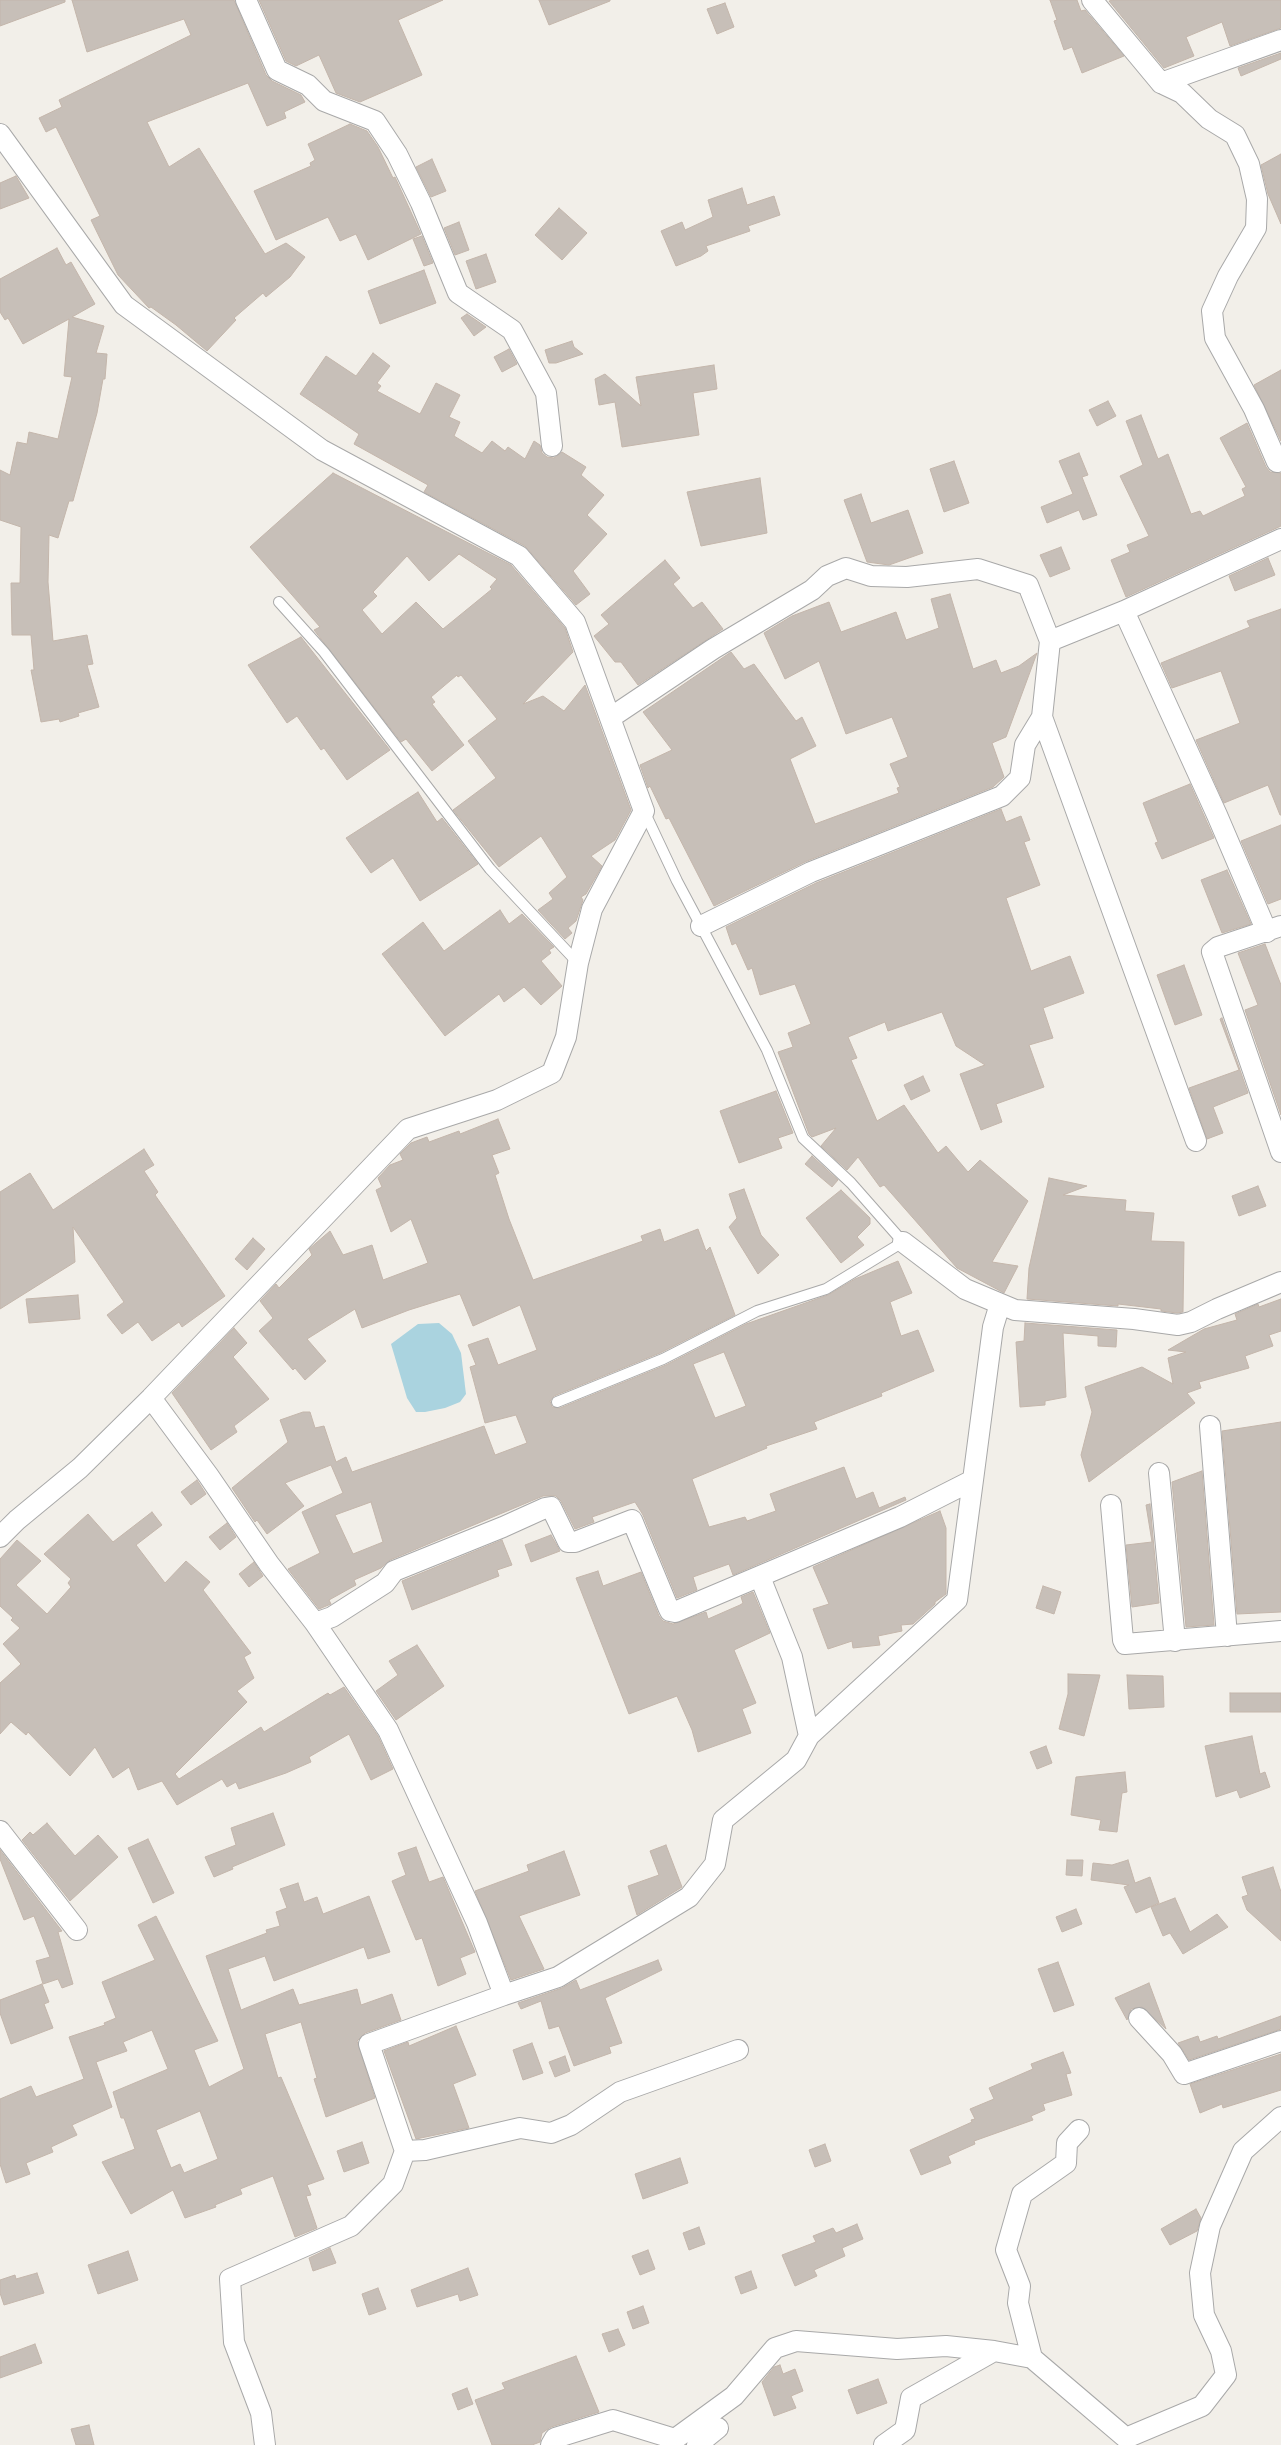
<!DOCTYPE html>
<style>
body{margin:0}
canvas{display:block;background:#f2efe9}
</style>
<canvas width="1281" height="2445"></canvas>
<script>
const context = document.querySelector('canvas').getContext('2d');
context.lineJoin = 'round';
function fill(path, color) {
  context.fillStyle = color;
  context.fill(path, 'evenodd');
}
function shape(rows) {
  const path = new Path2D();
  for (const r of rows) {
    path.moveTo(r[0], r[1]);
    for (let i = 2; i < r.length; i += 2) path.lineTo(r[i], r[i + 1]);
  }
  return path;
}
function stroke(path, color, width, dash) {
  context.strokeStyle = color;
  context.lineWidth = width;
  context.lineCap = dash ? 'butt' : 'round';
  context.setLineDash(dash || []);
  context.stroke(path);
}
const water = shape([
 [439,1323,452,1334,461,1353,466,1394,460,1402,445,1408,425,1412,416,1412,407,1398,391,1344,418,1324]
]);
const building = shape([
 [0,0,65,0,65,2,0,26,0,0],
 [72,0,234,0,266,75,272,81,301,95,305,102,284,112,286,118,267,126,248,83,147,122,169,167,199,148,265,254,286,243,305,257,290,277,266,297,263,293,234,318,236,320,207,351,176,325,151,307,149,308,118,275,91,220,100,216,56,127,46,132,39,118,62,107,59,100,191,35,184,19,87,52,72,0],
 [259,0,443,0,398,20,422,75,360,102,336,93,319,55,296,66,286,61,259,0],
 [539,0,610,0,610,1,549,25,539,0],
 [1050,0,1077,0,1081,11,1085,10,1124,56,1082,73,1072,47,1064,50,1054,21,1057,20,1050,0],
 [1113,0,1281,0,1281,28,1230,46,1222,22,1186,37,1194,56,1164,68,1109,1,1113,0],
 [725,3,734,27,717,34,707,9,725,3],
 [1281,53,1281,59,1241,76,1238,68,1281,53],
 [350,124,367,131,378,147,393,178,395,177,421,234,368,260,356,234,340,241,328,217,276,240,254,191,311,166,310,163,315,160,308,144,350,124],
 [1281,154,1281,224,1268,194,1261,165,1281,154],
 [432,159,446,191,431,197,416,167,432,159],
 [16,176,29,198,0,209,0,183,16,176],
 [742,188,747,205,774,196,780,215,748,226,750,231,706,246,708,251,701,256,676,266,661,231,682,222,685,230,713,217,708,200,742,188],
 [559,208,587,233,562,260,535,235,559,208],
 [459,222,469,250,455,255,444,228,459,222],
 [422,236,433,263,424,266,413,239,422,236],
 [57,248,66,265,71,262,95,304,72,317,104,326,96,353,107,354,105,379,103,379,97,413,73,501,69,501,58,538,49,535,48,582,53,641,87,635,93,664,87,665,99,707,78,713,79,716,60,722,59,719,41,722,31,670,34,670,31,635,12,635,11,583,20,583,21,527,0,520,0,470,10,475,17,442,27,444,29,432,58,439,72,377,64,376,69,319,23,344,8,318,5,320,0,312,0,279,57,248],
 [486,254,496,282,476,289,466,261,486,254],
 [424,270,436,303,380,324,368,291,424,270],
 [467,314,486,327,474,336,461,318,467,314],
 [572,341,574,347,583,354,556,363,549,363,545,350,572,341],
 [509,349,517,364,502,372,494,357,509,349],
 [373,353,390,366,377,383,381,386,377,391,420,414,436,383,460,395,449,417,460,422,454,436,482,453,492,441,505,451,508,447,525,459,534,441,540,445,542,453,547,457,554,458,562,452,586,467,581,475,604,495,587,515,607,534,573,571,590,594,576,605,525,546,424,492,428,485,354,444,359,434,300,394,326,356,356,376,373,353],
 [714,365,717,389,693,393,699,435,622,447,615,402,599,405,595,379,605,374,641,406,636,377,714,365],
 [1281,370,1281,441,1254,385,1281,370],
 [1108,401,1116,416,1097,426,1089,410,1108,401],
 [1141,415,1158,459,1168,454,1191,514,1200,511,1203,516,1245,496,1242,489,1246,487,1220,438,1247,423,1266,467,1270,472,1281,473,1281,526,1126,597,1111,560,1130,552,1127,545,1149,536,1120,476,1143,465,1126,421,1141,415],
 [1079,453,1088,475,1082,477,1097,515,1083,520,1079,510,1047,523,1041,507,1073,494,1059,461,1079,453],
 [954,461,969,503,944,512,930,469,954,461],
 [333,473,511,565,565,628,573,652,523,704,543,696,564,711,585,685,631,810,615,840,591,856,602,866,586,894,581,897,583,900,576,921,568,928,572,933,565,939,538,910,553,899,549,893,567,877,541,836,499,867,453,810,496,778,468,741,497,719,461,675,458,677,457,675,431,697,435,702,432,704,464,745,432,771,406,739,401,742,314,630,320,627,250,547,333,473],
 [459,554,497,579,490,587,492,589,443,629,416,602,382,634,362,610,377,596,373,592,407,556,429,581,459,554],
 [760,478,767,533,701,546,687,492,760,478],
 [861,494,871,523,908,510,923,553,889,565,867,562,844,500,861,494],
 [1061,547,1070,569,1050,577,1040,555,1061,547],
 [1268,558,1275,575,1235,591,1229,576,1268,558],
 [665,560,680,578,673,584,693,608,702,602,723,629,638,685,621,662,615,662,594,636,609,624,601,615,665,560],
 [950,594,973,669,996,660,1001,673,1019,666,1037,653,1006,737,992,743,1004,777,993,787,807,861,714,906,669,818,666,819,650,786,648,788,640,765,672,750,643,712,731,652,744,669,754,664,796,721,802,717,816,746,790,759,815,824,899,793,897,788,900,787,890,764,908,757,892,717,846,734,819,661,785,679,764,633,792,616,829,602,841,632,896,612,906,640,939,628,931,599,950,594],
 [1281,609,1281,815,1280,815,1268,785,1224,803,1196,740,1240,723,1221,671,1172,688,1161,663,1250,627,1247,621,1281,609],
 [301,637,390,750,347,780,324,748,321,750,297,716,287,723,248,665,301,637],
 [1190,784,1214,838,1162,859,1155,843,1158,842,1143,803,1190,784],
 [418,792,437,822,442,818,478,864,420,901,393,858,371,873,346,838,418,792],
 [1001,809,1006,822,1021,816,1030,840,1024,842,1040,885,1006,898,1031,971,1070,956,1084,993,1043,1008,1053,1038,1029,1045,1044,1087,996,1104,1002,1122,981,1130,960,1074,985,1065,956,1046,942,1012,888,1031,885,1022,848,1037,857,1058,851,1060,877,1121,904,1105,938,1153,946,1146,968,1172,980,1160,1028,1201,992,1262,1018,1266,1004,1293,957,1268,884,1185,880,1187,858,1157,847,1170,821,1146,836,1128,812,1137,809,1134,778,1052,793,1047,788,1033,811,1024,795,984,760,995,752,968,748,970,736,943,732,945,726,927,816,883,1001,809],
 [1281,825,1281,899,1268,904,1241,841,1281,825],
 [1227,870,1251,924,1222,933,1201,880,1227,870],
 [500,910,509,924,522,914,554,947,549,950,551,953,541,961,562,986,541,1005,524,987,504,1002,499,994,445,1036,382,954,423,922,444,951,500,910],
 [1265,944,1281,985,1281,1115,1245,1010,1258,1005,1238,953,1265,944],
 [1184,965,1202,1015,1175,1025,1157,975,1184,965],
 [1222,1018,1248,1093,1213,1107,1223,1133,1207,1139,1189,1088,1239,1070,1220,1019,1222,1018],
 [923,1076,930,1091,911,1100,904,1085,923,1076],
 [776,1091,793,1133,778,1138,782,1148,739,1163,720,1111,776,1091],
 [498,1119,510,1149,492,1155,499,1173,495,1175,509,1219,533,1280,643,1241,641,1236,660,1229,664,1242,698,1229,706,1251,710,1247,735,1315,660,1353,554,1396,550,1401,552,1407,560,1408,666,1365,746,1324,828,1295,855,1279,898,1261,912,1293,890,1302,901,1336,918,1330,934,1371,881,1393,882,1396,814,1422,817,1429,766,1446,767,1448,692,1479,709,1527,745,1517,747,1521,776,1511,770,1494,844,1467,856,1499,873,1492,879,1508,905,1497,906,1500,733,1575,729,1564,693,1577,697,1590,677,1598,643,1515,635,1502,592,1517,594,1522,575,1529,561,1501,556,1496,543,1496,390,1560,381,1568,354,1580,356,1585,329,1600,331,1604,319,1609,288,1569,320,1553,302,1512,343,1493,331,1465,285,1483,304,1506,267,1534,257,1520,255,1522,232,1488,288,1442,280,1420,303,1412,310,1412,315,1428,324,1426,336,1462,346,1457,352,1472,484,1426,495,1455,527,1443,516,1415,485,1423,470,1367,476,1365,468,1345,488,1338,498,1365,537,1350,520,1305,473,1326,460,1294,409,1310,362,1328,355,1309,307,1339,326,1361,305,1380,295,1368,293,1370,259,1331,273,1318,260,1301,276,1284,279,1288,312,1255,309,1249,330,1231,343,1255,372,1245,383,1280,428,1263,411,1219,391,1232,376,1190,382,1187,378,1178,390,1165,403,1160,400,1154,411,1143,427,1137,429,1142,459,1131,460,1134,498,1119],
 [724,1352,746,1406,715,1418,693,1364,724,1352],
 [371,1502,383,1542,353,1554,335,1515,371,1502],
 [144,1149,154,1165,144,1171,158,1192,155,1195,225,1296,182,1327,179,1322,152,1341,138,1322,122,1334,107,1315,124,1302,73,1227,75,1262,0,1309,0,1192,30,1173,53,1210,144,1149],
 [812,1156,838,1180,832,1187,805,1164,812,1156],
 [1049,1178,1087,1186,1063,1195,1126,1200,1125,1211,1154,1213,1151,1241,1184,1242,1183,1312,1177,1313,1161,1311,1161,1309,1118,1304,1118,1306,1027,1299,1029,1268,1049,1178],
 [1258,1186,1266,1206,1239,1216,1232,1196,1258,1186],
 [744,1189,761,1235,779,1255,758,1274,729,1227,737,1218,729,1194,744,1189],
 [841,1190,870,1218,870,1224,857,1237,864,1245,841,1263,806,1218,841,1190],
 [253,1238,265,1249,247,1270,235,1259,253,1238],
 [78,1295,80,1319,29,1323,26,1299,78,1295],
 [1281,1299,1281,1331,1269,1335,1273,1346,1245,1356,1249,1368,1199,1382,1201,1388,1187,1393,1195,1403,1089,1482,1081,1455,1092,1412,1085,1387,1142,1367,1173,1384,1168,1358,1186,1352,1168,1350,1204,1329,1237,1320,1235,1314,1258,1304,1259,1307,1281,1299],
 [1025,1323,1117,1330,1116,1347,1098,1346,1098,1336,1063,1333,1066,1397,1045,1401,1045,1405,1020,1407,1016,1342,1024,1341,1025,1323],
 [234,1328,247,1343,233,1357,269,1399,234,1426,237,1432,211,1450,172,1393,234,1328],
 [1281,1422,1281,1612,1237,1614,1222,1431,1281,1422],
 [1202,1471,1214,1625,1186,1627,1172,1482,1202,1471],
 [197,1480,206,1494,191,1505,181,1492,197,1480],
 [1150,1504,1159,1603,1132,1607,1126,1545,1152,1542,1146,1505,1150,1504],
 [940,1511,946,1528,946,1594,935,1602,935,1604,913,1624,901,1625,902,1631,878,1636,880,1645,853,1648,852,1641,828,1649,813,1609,829,1604,813,1567,940,1511],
 [152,1512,162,1525,136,1545,165,1583,186,1561,210,1582,203,1590,251,1653,244,1657,254,1678,237,1691,247,1702,175,1774,179,1779,261,1727,264,1732,328,1693,330,1695,344,1687,378,1736,393,1769,371,1780,349,1734,309,1757,311,1762,286,1773,239,1789,236,1782,227,1787,222,1779,177,1805,162,1781,138,1790,129,1767,113,1778,95,1747,70,1776,28,1732,26,1735,11,1722,0,1734,0,1683,21,1664,3,1644,20,1628,11,1620,13,1618,0,1606,0,1559,17,1540,41,1561,16,1585,47,1614,71,1587,68,1583,71,1579,44,1554,88,1514,113,1542,152,1512],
 [227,1523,236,1537,220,1550,209,1537,227,1523],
 [551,1535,560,1551,531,1562,525,1545,551,1535],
 [502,1540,512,1565,497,1570,499,1576,412,1610,402,1581,502,1540],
 [254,1562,263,1576,249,1587,239,1574,254,1562],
 [598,1571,603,1586,641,1572,659,1616,663,1621,673,1624,706,1612,708,1619,740,1605,743,1603,741,1597,753,1592,770,1633,734,1650,756,1703,742,1709,751,1733,698,1752,692,1730,677,1696,629,1714,576,1578,598,1571],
 [1043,1586,1061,1592,1054,1614,1036,1608,1043,1586],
 [417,1645,444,1686,396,1720,376,1691,398,1675,389,1661,417,1645],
 [1068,1674,1100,1675,1084,1736,1059,1729,1068,1694,1068,1674],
 [1127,1675,1163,1676,1164,1707,1129,1709,1127,1675],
 [1230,1693,1281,1693,1281,1712,1230,1712,1230,1693],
 [1252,1736,1260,1774,1265,1772,1270,1787,1240,1798,1237,1790,1216,1797,1205,1746,1252,1736],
 [1046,1746,1052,1763,1037,1769,1030,1752,1046,1746],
 [1125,1772,1127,1792,1122,1793,1117,1832,1099,1830,1101,1820,1071,1815,1076,1777,1125,1772],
 [273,1813,285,1845,232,1867,233,1869,214,1877,205,1857,236,1845,231,1828,273,1813],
 [47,1823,75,1856,98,1835,118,1857,70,1901,22,1840,30,1832,33,1835,47,1823],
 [148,1839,174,1893,153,1903,128,1848,148,1839],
 [666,1845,682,1887,637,1915,628,1886,659,1875,650,1851,666,1845],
 [416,1847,429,1882,443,1877,475,1952,460,1958,466,1974,438,1986,422,1938,416,1940,392,1881,406,1875,398,1853,416,1847],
 [0,1850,62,1931,58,1932,73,1984,62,1988,58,1979,43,1984,36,1961,50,1957,34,1916,24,1920,0,1859,0,1850],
 [564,1851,580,1895,519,1916,544,1969,511,1980,475,1891,529,1871,527,1865,564,1851],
 [1067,1860,1083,1860,1082,1876,1066,1875,1067,1860],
 [1128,1860,1135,1883,1150,1877,1159,1903,1136,1913,1124,1887,1129,1885,1091,1880,1093,1863,1112,1865,1128,1860],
 [1273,1867,1281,1892,1281,1941,1247,1910,1242,1897,1248,1895,1242,1877,1273,1867],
 [298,1883,304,1902,317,1897,323,1914,369,1896,390,1952,368,1959,364,1947,274,1981,265,1956,228,1969,241,2010,293,1989,299,2005,357,1989,361,2005,392,1994,401,2020,365,2033,357,2041,375,2098,326,2117,314,2079,317,2078,301,2022,265,2034,278,2078,281,2077,324,2179,307,2185,311,2195,306,2196,317,2228,295,2237,273,2176,240,2189,242,2194,215,2205,216,2207,185,2218,173,2190,131,2214,102,2162,135,2149,124,2118,121,2118,113,2092,168,2069,152,2030,123,2042,127,2051,96,2062,112,2107,72,2125,77,2135,51,2147,53,2152,26,2163,30,2174,6,2183,0,2164,0,2099,31,2086,36,2097,84,2079,69,2037,105,2025,104,2023,116,2018,102,1982,155,1960,138,1925,156,1916,218,2041,194,2050,209,2087,244,2069,206,1956,267,1933,266,1930,280,1926,276,1912,287,1908,280,1889,298,1883],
 [200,2111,218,2159,184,2173,180,2164,171,2168,156,2130,200,2111],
 [1175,1898,1190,1932,1217,1914,1228,1927,1183,1954,1170,1933,1163,1936,1151,1907,1175,1898],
 [1076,1909,1082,1924,1062,1932,1056,1917,1076,1909],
 [658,1960,662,1970,605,1998,622,2043,609,2047,611,2053,574,2066,559,2026,549,2029,541,2001,521,2009,518,2003,562,1988,576,1980,580,1990,658,1960],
 [1058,1962,1074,2005,1054,2012,1038,1969,1058,1962],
 [1149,1983,1166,2029,1142,2007,1131,2009,1127,2020,1115,1998,1149,1983],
 [42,1984,49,2002,44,2004,53,2028,11,2044,0,2013,0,2000,42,1984],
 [1281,2016,1281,2029,1189,2060,1178,2043,1198,2036,1200,2042,1217,2036,1218,2039,1281,2016],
 [456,2026,476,2075,453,2084,469,2128,416,2139,384,2051,408,2042,409,2046,456,2026],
 [532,2043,543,2073,523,2080,513,2050,532,2043],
 [1063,2052,1071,2073,1066,2074,1072,2095,1043,2104,1045,2110,1031,2116,1033,2120,974,2141,975,2144,948,2156,951,2163,921,2175,910,2150,972,2122,971,2120,975,2119,970,2109,994,2099,989,2088,1033,2069,1031,2064,1063,2052],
 [1281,2054,1281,2090,1223,2108,1222,2104,1200,2113,1190,2084,1281,2054],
 [565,2056,570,2071,555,2077,549,2062,565,2056],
 [362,2142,369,2163,344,2172,337,2151,362,2142],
 [825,2144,831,2161,815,2167,809,2150,825,2144],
 [680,2158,688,2183,643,2199,635,2174,680,2158],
 [1196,2209,1201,2218,1197,2231,1170,2245,1161,2229,1196,2209],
 [857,2224,863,2239,842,2248,845,2256,814,2270,817,2276,795,2286,782,2255,816,2242,813,2236,833,2228,836,2233,857,2224],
 [699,2227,705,2244,689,2250,683,2233,699,2227],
 [330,2248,336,2263,313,2271,309,2258,330,2248],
 [648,2250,655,2269,640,2275,632,2256,648,2250],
 [128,2251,138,2280,98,2294,88,2265,128,2251],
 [468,2268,478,2295,460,2301,458,2294,417,2307,411,2290,468,2268],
 [751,2271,757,2288,741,2294,735,2277,751,2271],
 [37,2273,44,2293,4,2305,0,2293,0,2280,15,2275,16,2279,37,2273],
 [378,2288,386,2309,369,2315,362,2294,378,2288],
 [643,2306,649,2323,633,2329,627,2312,643,2306],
 [618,2329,625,2345,609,2352,602,2334,618,2329],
 [35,2344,42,2363,0,2378,0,2357,35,2344],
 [576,2356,599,2412,551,2427,542,2433,540,2442,532,2445,492,2445,475,2400,505,2389,502,2383,576,2356],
 [780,2365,783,2374,795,2369,803,2391,791,2396,796,2408,774,2416,762,2382,774,2367,780,2365],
 [878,2379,887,2403,857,2414,848,2390,878,2379],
 [467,2388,473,2404,458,2410,452,2394,467,2388],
 [89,2425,94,2445,76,2445,71,2429,89,2425]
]);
const lane = shape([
 [279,602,324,652,490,869,578,963],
 [557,1402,663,1359,757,1311,826,1289,903,1242,851,1183,803,1138,767,1050,677,881,644,811]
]);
const street = shape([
 [246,0,277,70,308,85,324,101,375,121,397,154,421,203,458,293,512,330,546,393,552,446],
 [1092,0,1161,83,1281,40],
 [1161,83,1182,93,1209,119,1235,135,1249,164,1257,199,1256,228,1228,276,1212,311,1215,338,1254,409,1277,462],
 [0,134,124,305,322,450,519,556,575,622,644,811,592,909,578,963,566,1037,552,1073,497,1100,408,1129,151,1398,80,1468,17,1520,0,1537],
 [1124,611,1217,815,1267,932],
 [1050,641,1042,717,1196,1141],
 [610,718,713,649,812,590,827,576,846,568,871,576,907,577,978,569,1028,585,1050,641,1124,611,1281,539],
 [701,926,811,872,1002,796,1020,778,1025,745,1042,717],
 [1281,926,1218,947,1212,952,1281,1152],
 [903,1242,965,1289,1015,1310,1134,1319,1178,1325,1191,1322,1217,1309,1281,1282],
 [151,1398,208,1475,269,1564,315,1623,388,1730,477,1923,504,1995,369,2044,405,2151,393,2184,351,2226,230,2279,234,2342,261,2413,265,2445],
 [1210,1426,1227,1636],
 [1159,1473,1175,1641],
 [973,1480,993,1327,1000,1304],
 [1111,1505,1123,1640,1125,1644,1281,1631],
 [315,1623,332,1617,385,1583,394,1571,503,1527,545,1508,551,1507,568,1542,575,1542,632,1520,668,1607,670,1611,675,1612,900,1517,973,1480,957,1600,809,1736],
 [0,1831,77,1930],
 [504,1995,558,1977,689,1897,715,1864,723,1820,796,1760,809,1736,792,1657,760,1577],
 [1139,2018,1172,2054,1184,2074,1281,2041],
 [405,2151,425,2150,520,2128,551,2133,571,2125,620,2092,738,2050],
 [1032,2358,1018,2303,1020,2286,1006,2250,1022,2194,1066,2163,1067,2143,1079,2130],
 [551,2445,555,2438,613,2420,675,2439,734,2396,775,2348,796,2341,897,2349,946,2346,994,2351],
 [697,2445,718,2428],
 [884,2445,905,2430,911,2398,994,2351,1032,2358,1126,2438,1202,2406,1226,2375,1221,2351,1204,2315,1200,2273,1210,2226,1243,2151,1281,2117]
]);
fill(water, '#aad3df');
fill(building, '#c7bfb8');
stroke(building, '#c4b6ab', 1);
stroke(lane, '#a9a9a9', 12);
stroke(street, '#a9a9a9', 22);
stroke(lane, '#fff', 10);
stroke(street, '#fff', 20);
</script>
